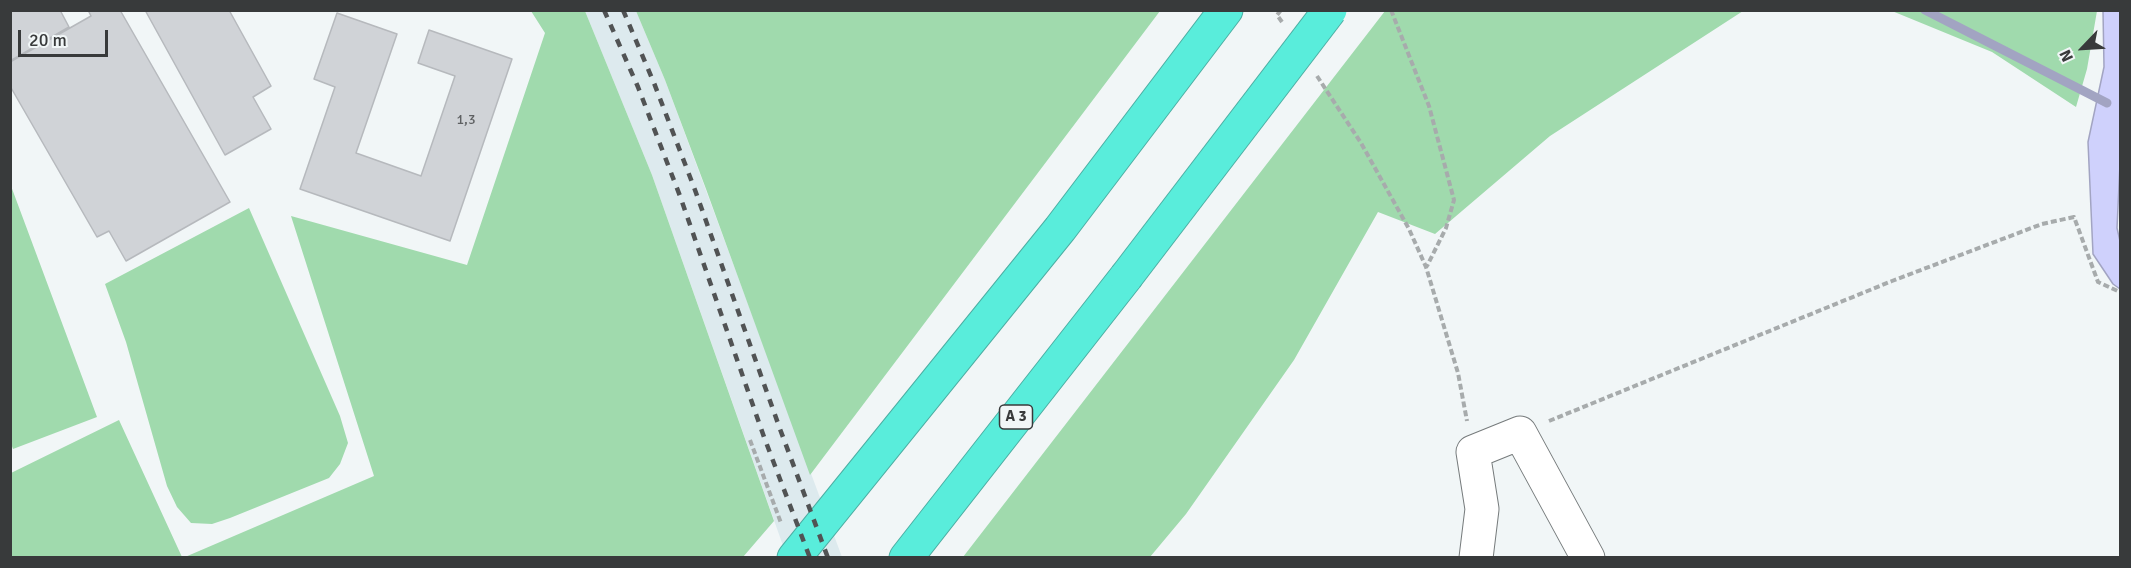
<!DOCTYPE html>
<style>
body{margin:0}
#map{position:relative;width:2131px;height:568px;overflow:hidden;background:#f1f6f7;font-family:Signika,sans-serif}
canvas{display:block}
.frame{position:absolute;inset:0;border:12px solid #383a3b;pointer-events:none}
.north{position:absolute;left:2053px;top:18px;width:60px;height:60px;-webkit-text-stroke:4px #f1f6f7;paint-order:stroke;rotate:245deg;font-size:16px;font-weight:700;line-height:24px;text-align:center;color:#383a3b}
.north::after{content:'';display:block;margin:auto;width:21px;height:27px;background:#383a3b;clip-path:polygon(50% 0,100% 100%,50% 72%,0 100%)}
.scale{position:absolute;left:18px;top:30px;width:90px;height:27px;box-sizing:border-box;border:3px solid #383a3b;border-top:0;padding-left:8px;font-size:18px;line-height:21px;white-space:nowrap;color:#383a3b;-webkit-text-stroke:4px #f1f6f7;paint-order:stroke}
</style>
<div id="map">
<canvas width="2131" height="568"></canvas>
<div class="frame"></div>
<div class="north">N</div>
<div class="scale">20 m</div>
</div>
<script>
const context = document.querySelector('canvas').getContext('2d');
context.lineJoin = 'round';
function fill(path, color) {
  context.fillStyle = color;
  context.fill(path, 'evenodd');
}
function shape(rows) {
  const path = new Path2D();
  for (const r of rows) {
    path.moveTo(r[0], r[1]);
    for (let i = 2; i < r.length; i += 2) path.lineTo(r[i], r[i + 1]);
  }
  return path;
}
function stroke(path, color, width, dash) {
  context.strokeStyle = color;
  context.lineWidth = width;
  context.lineCap = dash ? 'butt' : 'round';
  context.setLineDash(dash || []);
  context.stroke(path);
}
function drawText(font, color, halo, rows, align = 'center') {
  context.font = font + ' Signika,sans-serif';
  context.lineWidth = 5;
  context.setLineDash([]);
  context.textBaseline = 'middle';
  context.strokeStyle = halo;
  context.fillStyle = color;
  for (const [text, x, y, turn = 0] of rows) {
    context.save();
    context.translate(x, y);
    context.rotate((+turn || 0) * Math.PI / 180);
    context.textAlign = isNaN(turn) ? turn : align;
    if (halo) context.strokeText(text, 0, 0);
    context.fillText(text, 0, 0);
    context.restore();
  }
}
const built = shape([
 [585,11,636,11,665,80,842,557,787,557,652,175]
]);
const green = shape([
 [531,11,585,11,652,175,774,521,743,557,185,557,374,476,291,216,467,265,545,33],
 [636,11,1160,11,810,475,706,189,665,80],
 [1385,11,1743,11,1550,136,1435,234,1378,212,1294,360,1186,514,1150,557,963,557],
 [1892,11,2097,11,2087,69,2076,107,1992,52],
 [11,186,97,417,13,449,10,441],
 [249,208,340,416,348,443,340,464,329,478,230,518,212,524,191,523,177,507,167,486,126,342,105,284],
 [119,420,182,557,11,557,11,473]
]);
const water = shape([
 [2103,11,2120,11,2120,164,2117,228,2120,241,2120,289,2113,284,2093,254,2088,142,2104,67,2103,11]
]);
const stream = shape([
 [1925,10,2107,103]
]);
const building = shape([
 [10,10,60,10,69,27,10,61,10,10],
 [88,10,120,10,230,202,126,261,109,231,97,237,10,86,10,62,91,16,88,10],
 [145,10,229,10,271,86,253,97,271,129,225,155,145,10],
 [337,13,397,34,356,153,421,176,455,76,418,63,429,30,512,59,450,241,300,189,335,87,314,79,337,13]
]);
const path = shape([
 [1281,10,1277,15,1282,22],
 [1391,10,1429,106,1454,200,1446,228,1427,266],
 [1317,76,1361,143,1409,229,1426,267,1458,373,1467,421],
 [1549,421,1892,281,2042,224,2074,217,2098,282,2120,292],
 [750,440,781,523]
]);
const minor = shape([
 [1476,558,1482,509,1473,452,1520,433,1588,558]
]);
const highway = shape([
 [794,558,1060,229,1226,10],
 [906,558,1126,277]
]);
const rail = shape([
 [604,10,638,87,680,196,764,437,810,558],
 [623,10,654,83,695,190,780,429,828,558]
]);
const highwayBridge = shape([
 [1126,277,1330,10]
]);
const numberNames = [
 ["1,3",466,120]
];
const shields = [
 [1016,417,33]
];
const shieldNames = [
 ["A 3",1016,417]
];
fill(built, '#ddeaee');
fill(green, '#a0daad');
fill(water, '#cfd1fc');
stroke(water, '#a2a4c2', 1.5);
stroke(stream, '#a2a4c2', 9);
fill(building, '#d0d3d7');
stroke(building, '#b6b9bd', 1.5);
stroke(minor, '#767b7c', 35);
stroke(highway, '#4daea3', 35);
stroke(path, '#a7abac', 4, [6, 3]);
stroke(minor, '#fff', 33);
stroke(highway, '#59eddb', 33);
stroke(rail, '#515354', 4.5, [8, 8]);
stroke(highwayBridge, '#4daea3', 35, []);
stroke(highwayBridge, '#59eddb', 33);
drawText('14px', '#5e6062', null, numberNames);
for (const [x, y, w] of shields) {
  const box = new Path2D();
  box.roundRect(x - w / 2, y - 12, w, 24, 4.5);
  context.fillStyle = '#f1f6f7';
  context.fill(box);
  stroke(box, '#383a3b', 1.5);
}
drawText('bold 15px', '#383a3b', null, shieldNames);
</script>
